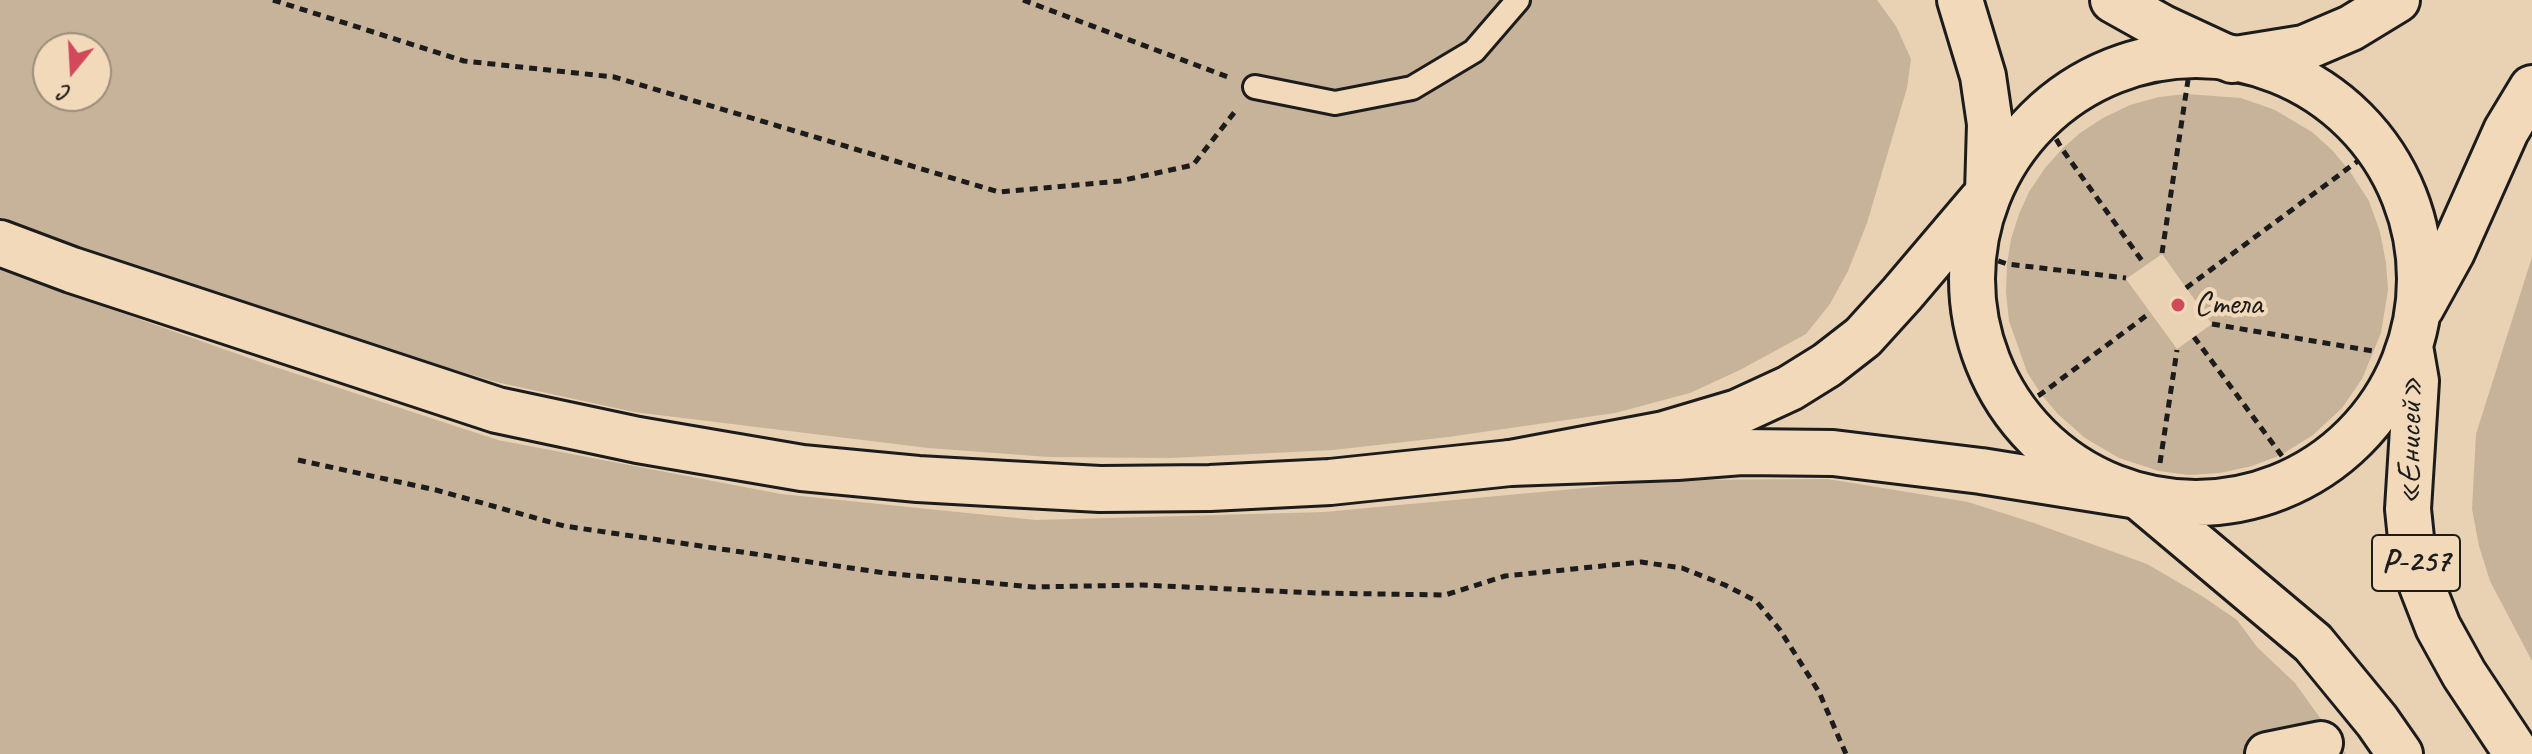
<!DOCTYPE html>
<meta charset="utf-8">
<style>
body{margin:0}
#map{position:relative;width:2532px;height:754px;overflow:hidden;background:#e9d1b3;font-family:Caveat,sans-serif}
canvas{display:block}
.north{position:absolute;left:32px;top:32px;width:80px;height:80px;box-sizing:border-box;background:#f2d9b9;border:2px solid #9c8d7a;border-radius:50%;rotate:198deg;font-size:22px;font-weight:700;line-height:32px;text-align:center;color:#1c1c1c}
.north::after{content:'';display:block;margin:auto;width:28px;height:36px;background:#d1495b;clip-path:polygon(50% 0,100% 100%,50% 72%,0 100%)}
</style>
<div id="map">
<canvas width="2532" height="754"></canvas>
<div class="north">С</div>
</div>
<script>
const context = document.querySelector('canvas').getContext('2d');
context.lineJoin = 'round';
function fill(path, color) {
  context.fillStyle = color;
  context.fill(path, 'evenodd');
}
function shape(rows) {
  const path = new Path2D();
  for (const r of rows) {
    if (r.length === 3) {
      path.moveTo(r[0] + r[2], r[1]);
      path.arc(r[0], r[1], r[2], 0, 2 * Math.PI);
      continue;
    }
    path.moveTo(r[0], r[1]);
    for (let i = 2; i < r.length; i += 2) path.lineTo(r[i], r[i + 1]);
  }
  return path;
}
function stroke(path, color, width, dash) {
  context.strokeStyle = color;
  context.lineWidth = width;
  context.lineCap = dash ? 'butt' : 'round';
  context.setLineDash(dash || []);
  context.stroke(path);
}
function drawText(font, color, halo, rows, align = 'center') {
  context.font = font + ' Caveat,sans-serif';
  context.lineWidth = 8;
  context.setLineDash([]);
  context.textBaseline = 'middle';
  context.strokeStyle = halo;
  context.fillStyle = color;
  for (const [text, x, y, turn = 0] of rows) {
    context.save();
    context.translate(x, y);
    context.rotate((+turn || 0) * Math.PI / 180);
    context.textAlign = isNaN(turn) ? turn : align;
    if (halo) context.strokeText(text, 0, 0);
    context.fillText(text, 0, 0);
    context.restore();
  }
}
const green = shape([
 [0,0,1877,0,1896,26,1911,59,1907,88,1867,223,1848,271,1830,304,1806,334,1740,370,1690,393,1615,413,1448,437,1333,450,1171,458,1049,457,928,448,634,412,496,382,362,342,80,250,0,220],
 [48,48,96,48,96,96,48,96],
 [2187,94,2241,98,2275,110,2312,132,2332,150,2349,170,2369,201,2380,232,2386,263,2388,290,2381,333,2362,379,2342,408,2313,435,2281,455,2252,466,2220,473,2189,475,2159,471,2119,458,2085,438,2058,414,2041,394,2027,372,2009,321,2006,292,2007,264,2011,239,2019,214,2029,192,2045,168,2062,149,2080,133,2103,118,2130,105,2159,97],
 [2162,254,2212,324,2177,349,2126,279],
 [2532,257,2532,661,2490,581,2479,546,2472,509,2476,434],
 [0,270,263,363,498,440,781,494,1036,520,1324,512,1671,480,1828,479,1968,502,2034,523,2147,564,2202,596,2237,620,2257,647,2295,683,2346,754,0,754]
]);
const path = shape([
 [273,0,464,61,614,77,999,192,1120,181,1193,165,1237,109],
 [1023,0,1228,77],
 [2042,115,2062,149,2145,265],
 [2162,253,2188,80],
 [1985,256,2007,264,2126,278],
 [2186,288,2377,147],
 [2212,324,2373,351],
 [2194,337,2299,479],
 [2014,410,2041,394,2150,313],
 [298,460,436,490,564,526,885,573,1033,587,1142,585,1316,593,1445,595,1505,576,1641,562,1682,568,1725,585,1756,601,1780,630,1819,692,1846,754],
 [2160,463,2177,350]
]);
const service = shape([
 [1255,87,1335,103,1412,88,1474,51,1518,0]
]);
const minor = shape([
 [2267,754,2321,743]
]);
const primary = shape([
 [1960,0,1983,76,1990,124,1988,193],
 [2113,0,2163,28,2232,60],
 [0,243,72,270,497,410,638,440,802,468,918,479,1007,484,1100,489,1210,488,1330,482,1510,463,1677,457,1742,452,1833,453,1981,471,2138,496]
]);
const trunk = shape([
 [2196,279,224],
 [2242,58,2304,48,2351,28,2397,0],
 [2421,308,2452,252,2506,131,2532,88],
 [2411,352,2416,381,2408,509,2412,548,2422,586,2438,627,2464,674,2517,754],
 [1510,463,1664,434,1738,412,1790,388,1827,365,1863,337,1902,294,1981,201],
 [2138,496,2313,643,2377,721,2400,754]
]);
const markers = [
 [2178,305,8,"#d1495b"]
];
const shields = [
 [2416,563,88]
];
const shieldNames = [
 ["Р-257",2416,563]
];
const poiNames = [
 ["Стела",2194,305]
];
const streetNames = [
 ["«Енисей»",2411,441,-89]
];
fill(green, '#c7b39a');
stroke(service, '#1c1c1c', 28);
stroke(minor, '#1c1c1c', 48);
stroke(primary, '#1c1c1c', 50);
stroke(trunk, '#1c1c1c', 50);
stroke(path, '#1c1c1c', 5, [8, 6]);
stroke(service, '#f2d9b9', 22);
stroke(minor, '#f2d9b9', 42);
stroke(primary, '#f2d9b9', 44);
stroke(trunk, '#f2d9b9', 44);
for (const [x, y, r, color] of markers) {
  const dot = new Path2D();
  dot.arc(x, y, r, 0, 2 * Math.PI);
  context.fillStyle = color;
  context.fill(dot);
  stroke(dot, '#f2d9b9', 3);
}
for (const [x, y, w] of shields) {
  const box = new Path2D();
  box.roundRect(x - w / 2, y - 28, w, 56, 6);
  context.fillStyle = '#f2d9b9';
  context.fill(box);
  stroke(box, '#1c1c1c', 2);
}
drawText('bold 32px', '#1c1c1c', null, shieldNames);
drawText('34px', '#1c1c1c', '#f2d9b9', poiNames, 'left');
drawText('34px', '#1c1c1c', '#f2d9b9', streetNames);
</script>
